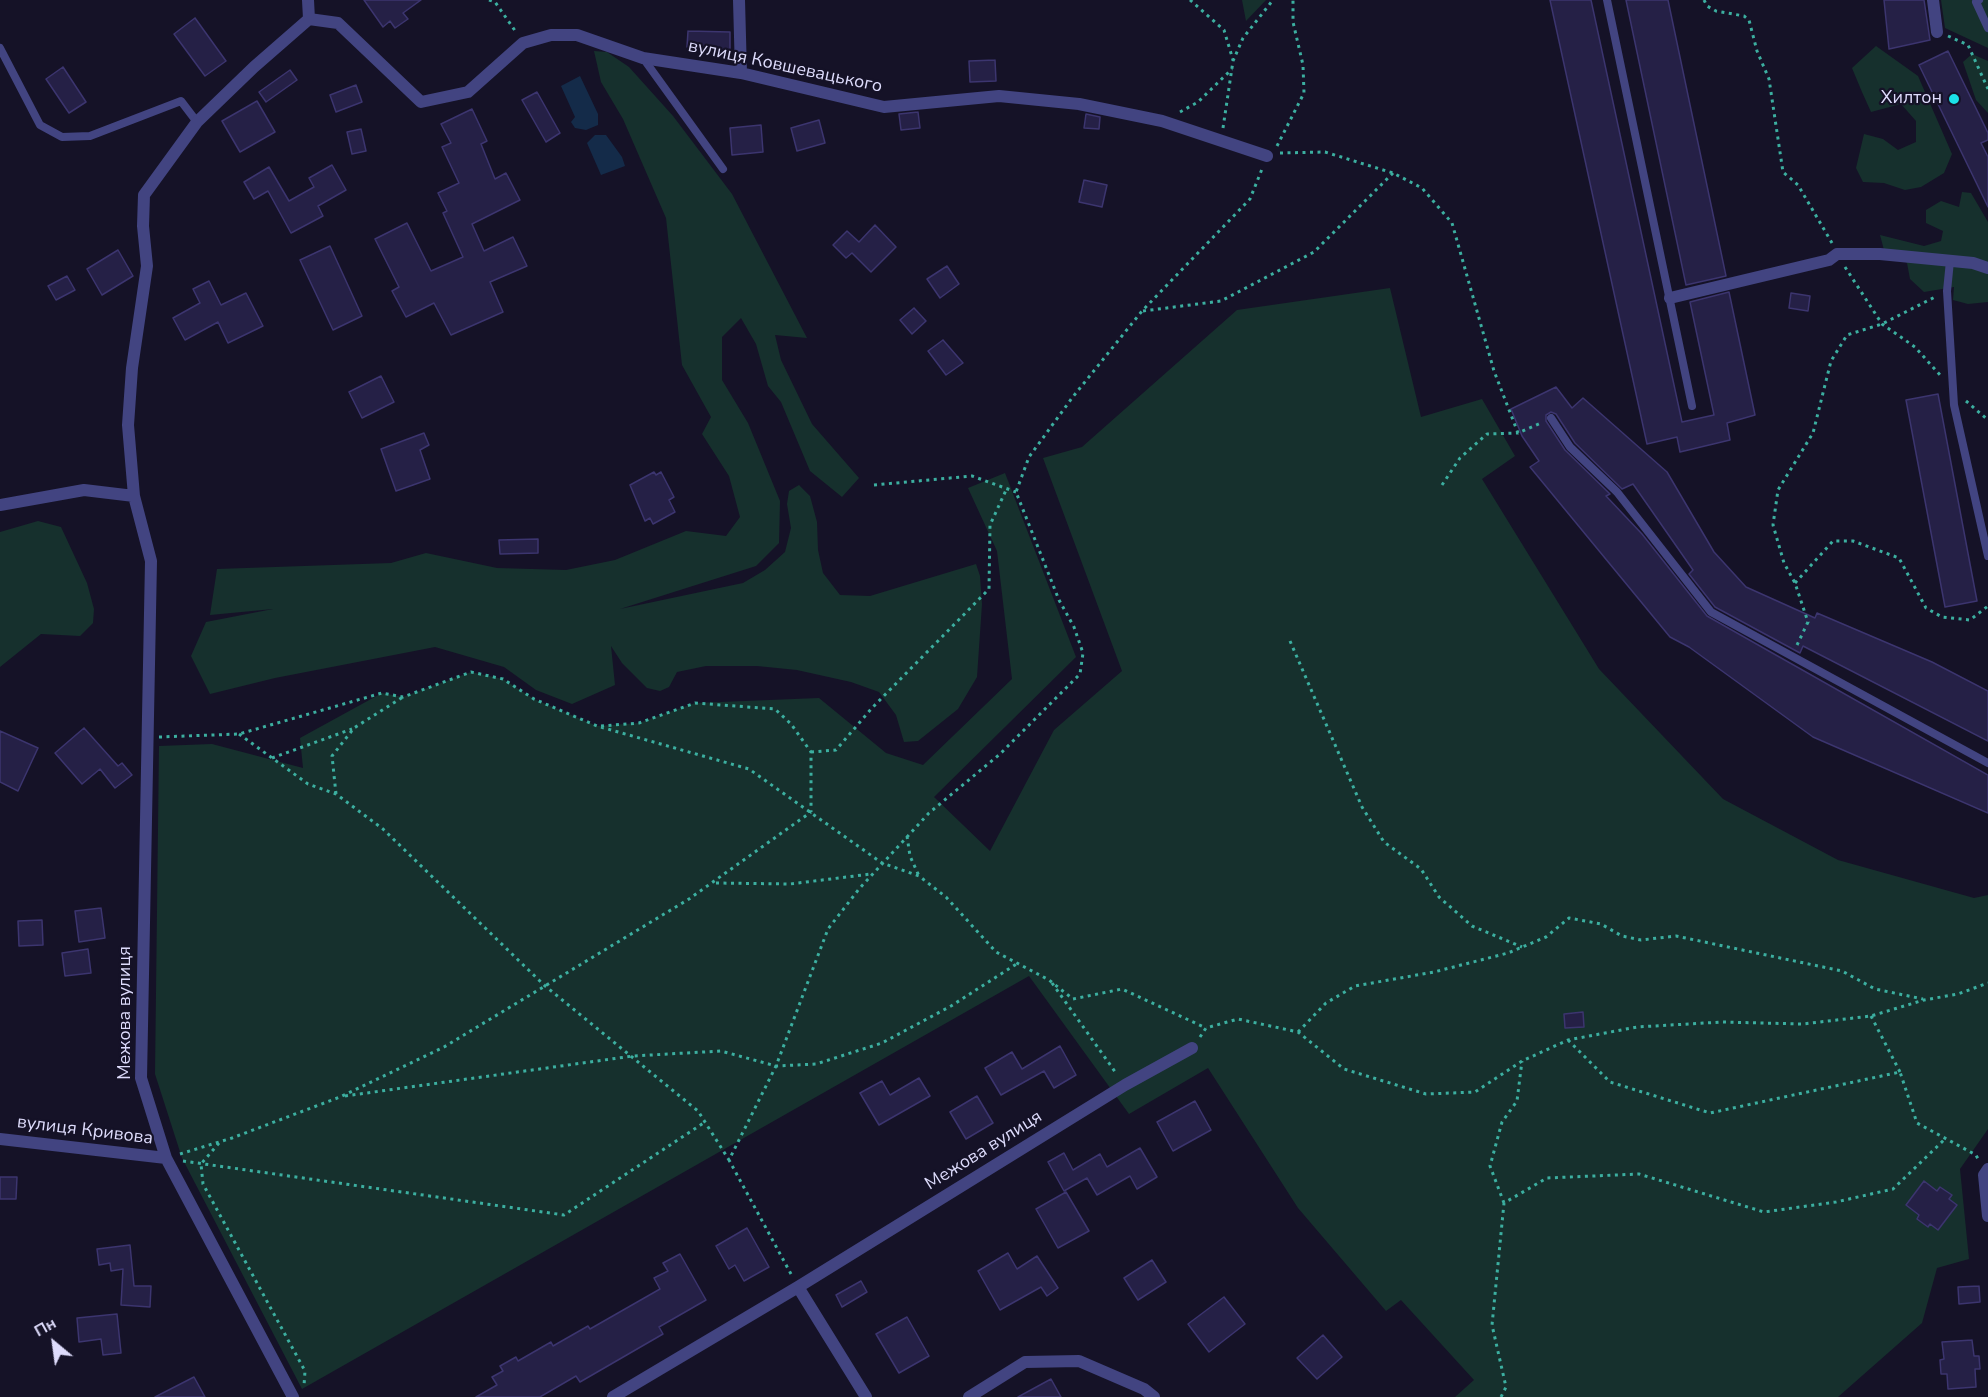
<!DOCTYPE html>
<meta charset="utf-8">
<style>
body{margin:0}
#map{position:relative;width:1988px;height:1397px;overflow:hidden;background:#151227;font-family:"Nunito Sans",sans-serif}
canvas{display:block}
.north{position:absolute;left:24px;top:1313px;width:60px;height:60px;-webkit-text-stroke:4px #151227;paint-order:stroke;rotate:331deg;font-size:16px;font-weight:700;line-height:24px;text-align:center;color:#dddbfb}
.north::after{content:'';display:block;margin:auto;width:21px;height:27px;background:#dddbfb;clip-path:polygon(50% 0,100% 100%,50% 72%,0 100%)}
</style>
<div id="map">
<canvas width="1988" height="1397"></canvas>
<div class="north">Пн</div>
</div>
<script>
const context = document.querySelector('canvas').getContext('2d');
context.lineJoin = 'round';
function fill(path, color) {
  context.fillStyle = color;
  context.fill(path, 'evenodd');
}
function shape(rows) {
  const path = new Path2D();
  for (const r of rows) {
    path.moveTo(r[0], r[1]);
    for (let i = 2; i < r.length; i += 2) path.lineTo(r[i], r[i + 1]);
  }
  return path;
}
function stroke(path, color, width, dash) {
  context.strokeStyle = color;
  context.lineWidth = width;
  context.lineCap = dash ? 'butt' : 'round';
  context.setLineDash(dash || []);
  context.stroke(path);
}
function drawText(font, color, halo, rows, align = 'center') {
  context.font = font + ' "Nunito Sans",sans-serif';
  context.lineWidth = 4.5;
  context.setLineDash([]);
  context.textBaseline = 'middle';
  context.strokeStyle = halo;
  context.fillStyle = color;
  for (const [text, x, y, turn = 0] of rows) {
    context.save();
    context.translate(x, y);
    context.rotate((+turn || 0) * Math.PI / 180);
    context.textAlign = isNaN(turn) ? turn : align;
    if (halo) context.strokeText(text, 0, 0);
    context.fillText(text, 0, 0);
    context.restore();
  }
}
const green = shape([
 [1242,0,1266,0,1246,21],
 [1941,0,1988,0,1988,48,1945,28],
 [1876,46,1918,76,1952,154,1944,173,1921,187,1905,190,1884,183,1863,182,1856,168,1864,134,1883,139,1898,150,1916,142,1916,121,1901,104,1871,112,1862,92,1852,68],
 [594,51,607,52,629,67,673,116,732,194,807,338,775,335,781,360,812,424,859,478,842,497,810,471,781,402,768,386,756,344,741,318,722,337,722,380,748,423,780,501,779,543,756,566,620,609,743,583,765,570,785,552,791,528,787,504,789,491,799,485,810,496,817,522,818,550,823,573,840,595,870,596,976,564,980,576,982,604,977,677,958,709,918,741,904,742,896,715,879,692,851,682,797,670,757,666,706,666,677,672,669,687,660,691,647,688,622,663,611,646,615,685,572,704,536,690,504,667,435,647,275,678,210,694,191,656,206,622,273,609,210,615,217,569,391,563,426,553,497,568,566,570,615,560,686,531,726,536,740,517,729,476,702,434,711,417,682,365,666,218,623,119,601,82],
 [1972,54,1988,61,1988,113,1976,100,1963,62],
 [1962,192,1971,193,1988,222,1988,302,1968,304,1953,300,1954,287,1924,292,1910,279,1907,263,1884,250,1880,235,1924,246,1941,241,1943,231,1926,223,1926,210,1941,201,1959,207],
 [1390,288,1421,417,1482,399,1515,456,1482,479,1599,669,1723,799,1838,860,1974,898,1988,895,1988,1129,1960,1169,1969,1259,1937,1268,1922,1323,1838,1397,1455,1397,1474,1380,1401,1300,1386,1311,1298,1208,1208,1068,1129,1114,1029,976,302,1389,182,1158,155,1074,159,746,212,744,303,768,300,738,382,693,403,697,471,672,503,679,534,699,597,726,639,723,695,703,819,698,886,753,923,765,1012,679,997,551,968,488,1005,473,1076,657,934,797,990,851,1054,730,1122,671,1043,458,1082,447,1237,310],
 [38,521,61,527,87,583,94,609,93,623,80,636,41,634,0,667,0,532]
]);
const water = shape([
 [580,76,598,114,598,125,586,130,575,128,571,122,575,117,561,86],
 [595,135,606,135,622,157,625,166,601,175,587,143]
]);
const building = shape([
 [364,0,421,0,403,13,408,19,395,28,390,21,383,27,364,0],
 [1550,0,1591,0,1682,422,1714,415,1690,302,1729,292,1755,415,1727,423,1730,440,1680,452,1677,437,1647,444,1550,0],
 [1626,0,1668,0,1726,276,1686,285,1626,0],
 [1884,0,1924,0,1930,40,1889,49,1884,0],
 [195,18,226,61,205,76,174,34,195,18],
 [688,31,730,32,730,54,713,54,713,48,687,47,688,31],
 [1948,51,1988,133,1988,140,1981,143,1988,157,1988,207,1919,65,1948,51],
 [995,60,996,81,970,82,969,61,995,60],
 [63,67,86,102,69,113,46,79,63,67],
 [290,70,297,80,266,102,259,92,290,70],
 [356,85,362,102,336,112,330,95,356,85],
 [537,92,560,133,546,142,522,100,537,92],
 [257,101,275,132,240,152,222,121,257,101],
 [472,109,487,141,481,144,495,179,506,173,520,200,472,224,484,251,513,237,527,266,490,282,503,312,451,335,434,303,406,317,392,291,399,287,375,239,407,223,431,271,463,257,443,213,447,211,438,193,459,183,442,147,451,143,441,124,472,109],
 [918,112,920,128,901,130,899,114,918,112],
 [1086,114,1100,117,1099,129,1084,128,1086,114],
 [819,120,825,143,797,151,791,128,819,120],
 [761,125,763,152,732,155,730,128,761,125],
 [361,129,366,151,352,154,347,132,361,129],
 [332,165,346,190,318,206,323,216,291,233,268,191,254,199,244,182,269,167,289,201,314,187,309,178,332,165],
 [1084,180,1107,185,1102,207,1079,202,1084,180],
 [875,225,896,247,871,272,852,253,846,258,833,245,847,231,859,242,875,225],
 [330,246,362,316,333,330,300,260,330,246],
 [118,250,133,276,102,295,87,269,118,250],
 [947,266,959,284,940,298,927,279,947,266],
 [67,276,75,290,56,300,48,286,67,276],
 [209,281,221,305,246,293,263,326,228,343,218,322,185,340,173,318,200,303,193,289,209,281],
 [1791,293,1810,296,1808,311,1789,308,1791,293],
 [914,308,926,321,912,334,900,320,914,308],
 [943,340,963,363,946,375,928,351,943,340],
 [381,376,394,402,362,418,349,392,381,376],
 [1556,387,1572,408,1583,398,1667,472,1714,552,1746,587,1815,618,1817,613,1932,662,1988,691,1988,741,1803,646,1800,653,1715,607,1689,574,1693,570,1633,484,1622,489,1575,443,1556,414,1551,412,1546,415,1546,421,1565,450,1610,494,1606,496,1642,534,1707,616,1988,775,1988,813,1813,737,1689,647,1670,637,1530,467,1539,461,1522,436,1511,409,1556,387],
 [1938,394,1977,601,1945,607,1906,400,1938,394],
 [424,433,429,445,420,450,430,479,396,491,381,449,424,433],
 [654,472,656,475,661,472,674,497,669,500,675,512,653,524,650,518,645,521,630,485,654,472],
 [538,539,538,553,500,554,499,540,538,539],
 [84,728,118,766,122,763,132,775,115,788,100,769,82,784,55,753,84,728],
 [0,731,38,748,18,791,0,782,0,731],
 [101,908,105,938,79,942,75,911,101,908],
 [42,920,43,945,19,946,18,921,42,920],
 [88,949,91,973,65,976,62,953,88,949],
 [1583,1012,1584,1027,1565,1028,1564,1014,1583,1012],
 [1060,1046,1076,1075,1054,1088,1044,1071,1001,1095,985,1068,1012,1052,1022,1069,1060,1046],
 [919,1078,930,1096,879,1125,860,1093,882,1081,890,1095,919,1078],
 [977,1096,993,1123,966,1139,950,1112,977,1096],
 [1195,1101,1211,1130,1173,1151,1157,1122,1195,1101],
 [1140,1148,1157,1177,1137,1189,1130,1176,1097,1195,1087,1178,1064,1191,1048,1162,1064,1153,1073,1170,1100,1154,1107,1167,1140,1148],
 [0,1177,17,1177,16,1199,0,1199,0,1177],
 [1924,1181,1937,1191,1940,1187,1952,1195,1949,1199,1957,1205,1938,1230,1930,1224,1928,1227,1917,1219,1919,1215,1906,1205,1924,1181],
 [1066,1192,1089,1231,1058,1248,1036,1209,1066,1192],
 [747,1228,769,1267,744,1281,735,1265,729,1269,716,1246,747,1228],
 [130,1245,134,1286,151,1286,150,1307,121,1305,123,1269,111,1271,110,1263,99,1265,97,1249,130,1245],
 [1008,1253,1017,1269,1037,1256,1058,1288,1047,1296,1041,1287,1000,1310,978,1271,1008,1253],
 [680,1254,706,1300,659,1327,663,1334,580,1382,576,1376,540,1397,476,1397,497,1385,492,1377,503,1371,500,1366,516,1357,518,1361,551,1342,553,1346,588,1326,590,1329,660,1289,654,1278,668,1271,663,1263,680,1254],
 [1152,1260,1166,1282,1138,1300,1124,1278,1152,1260],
 [861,1281,867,1292,842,1307,836,1295,861,1281],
 [1979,1286,1980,1302,1959,1304,1958,1287,1979,1286],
 [1224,1297,1245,1324,1209,1352,1188,1324,1224,1297],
 [117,1314,121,1353,103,1355,101,1339,79,1342,77,1318,117,1314],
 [907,1317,929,1356,899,1373,876,1334,907,1317],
 [1323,1335,1342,1357,1317,1379,1297,1358,1323,1335],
 [1972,1340,1974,1356,1979,1356,1980,1369,1975,1369,1976,1387,1948,1389,1947,1374,1941,1374,1940,1360,1944,1359,1942,1342,1972,1340],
 [194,1377,205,1397,155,1397,194,1377],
 [1051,1379,1061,1397,1018,1397,1051,1379]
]);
const path = shape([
 [489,0,495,2,516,32],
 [1190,0,1224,30,1233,60],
 [1704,0,1707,6,1716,11,1744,16,1749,20,1757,51,1769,79,1783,172,1798,185,1832,243],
 [1948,36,1968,45,1988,89],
 [1180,112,1198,102,1232,69],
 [1223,128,1233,61,1243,38,1273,0],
 [1277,146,1304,93,1303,65,1293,22,1293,0],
 [1280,153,1325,152,1393,173,1422,188,1452,223,1494,371,1518,433,1541,423],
 [1845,267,1882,324,1915,347,1940,375],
 [1143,311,1221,301,1314,252,1393,173],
 [1966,401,1988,420],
 [874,485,972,476,1016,492],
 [1442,485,1460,458,1487,434,1518,433],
 [1795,583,1833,541,1853,541,1899,558,1926,608,1942,617,1970,620,1988,606],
 [1290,641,1362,807,1384,842,1421,869,1439,897,1472,926,1522,947],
 [1797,645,1808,622,1795,583,1784,563,1773,525,1778,490,1813,433,1831,361,1847,335,1882,324,1935,297],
 [601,726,639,723,695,703,775,709,791,724,811,752,811,812],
 [239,734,308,784,336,794,383,829,544,985,698,1111,729,1160],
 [159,737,239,734,382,693,403,697,471,672,503,679,534,699,597,726,749,769,882,863,919,876,946,897,996,952,1049,980,1073,999,1122,989,1206,1028],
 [811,752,836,750,872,708,989,589,990,525,1007,488],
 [272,758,352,729],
 [336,794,332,756,354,728,403,697],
 [907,836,910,856,919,876],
 [716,883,790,884,871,874],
 [1052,983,1116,1073],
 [1871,1016,1900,1072],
 [1298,1032,1326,1003,1355,986,1434,972,1508,953,1546,937,1569,918,1601,924,1622,936,1641,940,1676,936,1842,971,1875,989,1923,999],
 [1200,1037,1206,1028,1238,1019,1298,1032,1344,1069,1426,1094,1475,1092,1522,1061,1568,1040,1637,1027,1722,1022,1803,1024,1871,1016,1924,1000,1958,994,1988,983],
 [1568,1040,1610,1082,1710,1113,1900,1072,1917,1123,1976,1155,1978,1159],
 [345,1096,633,1056,721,1051,776,1066,816,1064,882,1043,951,1006,1018,963],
 [219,1143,201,1164,203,1184,305,1371,304,1386],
 [180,1154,232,1138,340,1097,444,1047,689,899,811,812],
 [183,1161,564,1215,705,1122],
 [1504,1203,1490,1166,1502,1122,1517,1101,1522,1061],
 [791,1274,729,1160,776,1066,828,929,859,889,929,813,1000,754,1080,674,1083,653,1074,627,1059,600,1016,492,1029,457,1072,398,1142,311,1250,199,1262,169],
 [1501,1397,1506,1387,1492,1325,1504,1203,1547,1178,1639,1174,1764,1212,1836,1202,1893,1189,1946,1138]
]);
const service = shape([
 [1607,0,1692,406],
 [1979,0,1976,2,1988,28],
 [0,48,40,125,62,137,90,136,181,101,197,122],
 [643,58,723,169],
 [1950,261,1947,291,1954,405,1988,556],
 [1551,418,1570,447,1617,492,1711,612,1988,763]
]);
const minor = shape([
 [308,0,309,19],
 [739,0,741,73],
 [1933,0,1937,32],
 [1670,298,1829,260,1837,254,1880,254,1973,263,1988,268],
 [0,505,84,490,134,496],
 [0,1139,166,1158],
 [798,1287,866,1397],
 [293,1397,166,1158,141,1078,151,561,134,496,128,425,132,368,147,266,143,226,144,195,197,122,254,67,309,19,338,23,421,102,468,92,523,43,551,35,577,35,643,58,741,73,884,107,999,96,1079,104,1162,121,1267,156],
 [613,1397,798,1287,1125,1085,1192,1048]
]);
const tertiary = shape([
 [1988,1169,1984,1175,1988,1216],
 [969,1397,1025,1362,1079,1361,1144,1389,1154,1397]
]);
const markers = [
 [1954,99,6,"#1be1e8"]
];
const streetNames = [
 ["вулиця Ковшевацького",785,67,12],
 ["Межова вулиця",126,1013,-90],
 ["вулиця Кривова",85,1131,7],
 ["Межова вулиця",984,1151,-32]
];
const poiNames = [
 ["Хилтон",1942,99]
];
fill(green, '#16302d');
fill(water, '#142b49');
fill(building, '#252046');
stroke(building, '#3c356f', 1.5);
stroke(path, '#3cafa0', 3, [3, 4.5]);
stroke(service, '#424481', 8);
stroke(minor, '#424481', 12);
stroke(tertiary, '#424481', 12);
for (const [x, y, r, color] of markers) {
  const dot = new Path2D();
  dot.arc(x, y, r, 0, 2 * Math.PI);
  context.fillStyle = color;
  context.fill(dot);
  stroke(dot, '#151227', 2);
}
drawText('18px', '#dddbfb', '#151227', streetNames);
drawText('18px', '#dddbfb', '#151227', poiNames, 'right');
</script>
